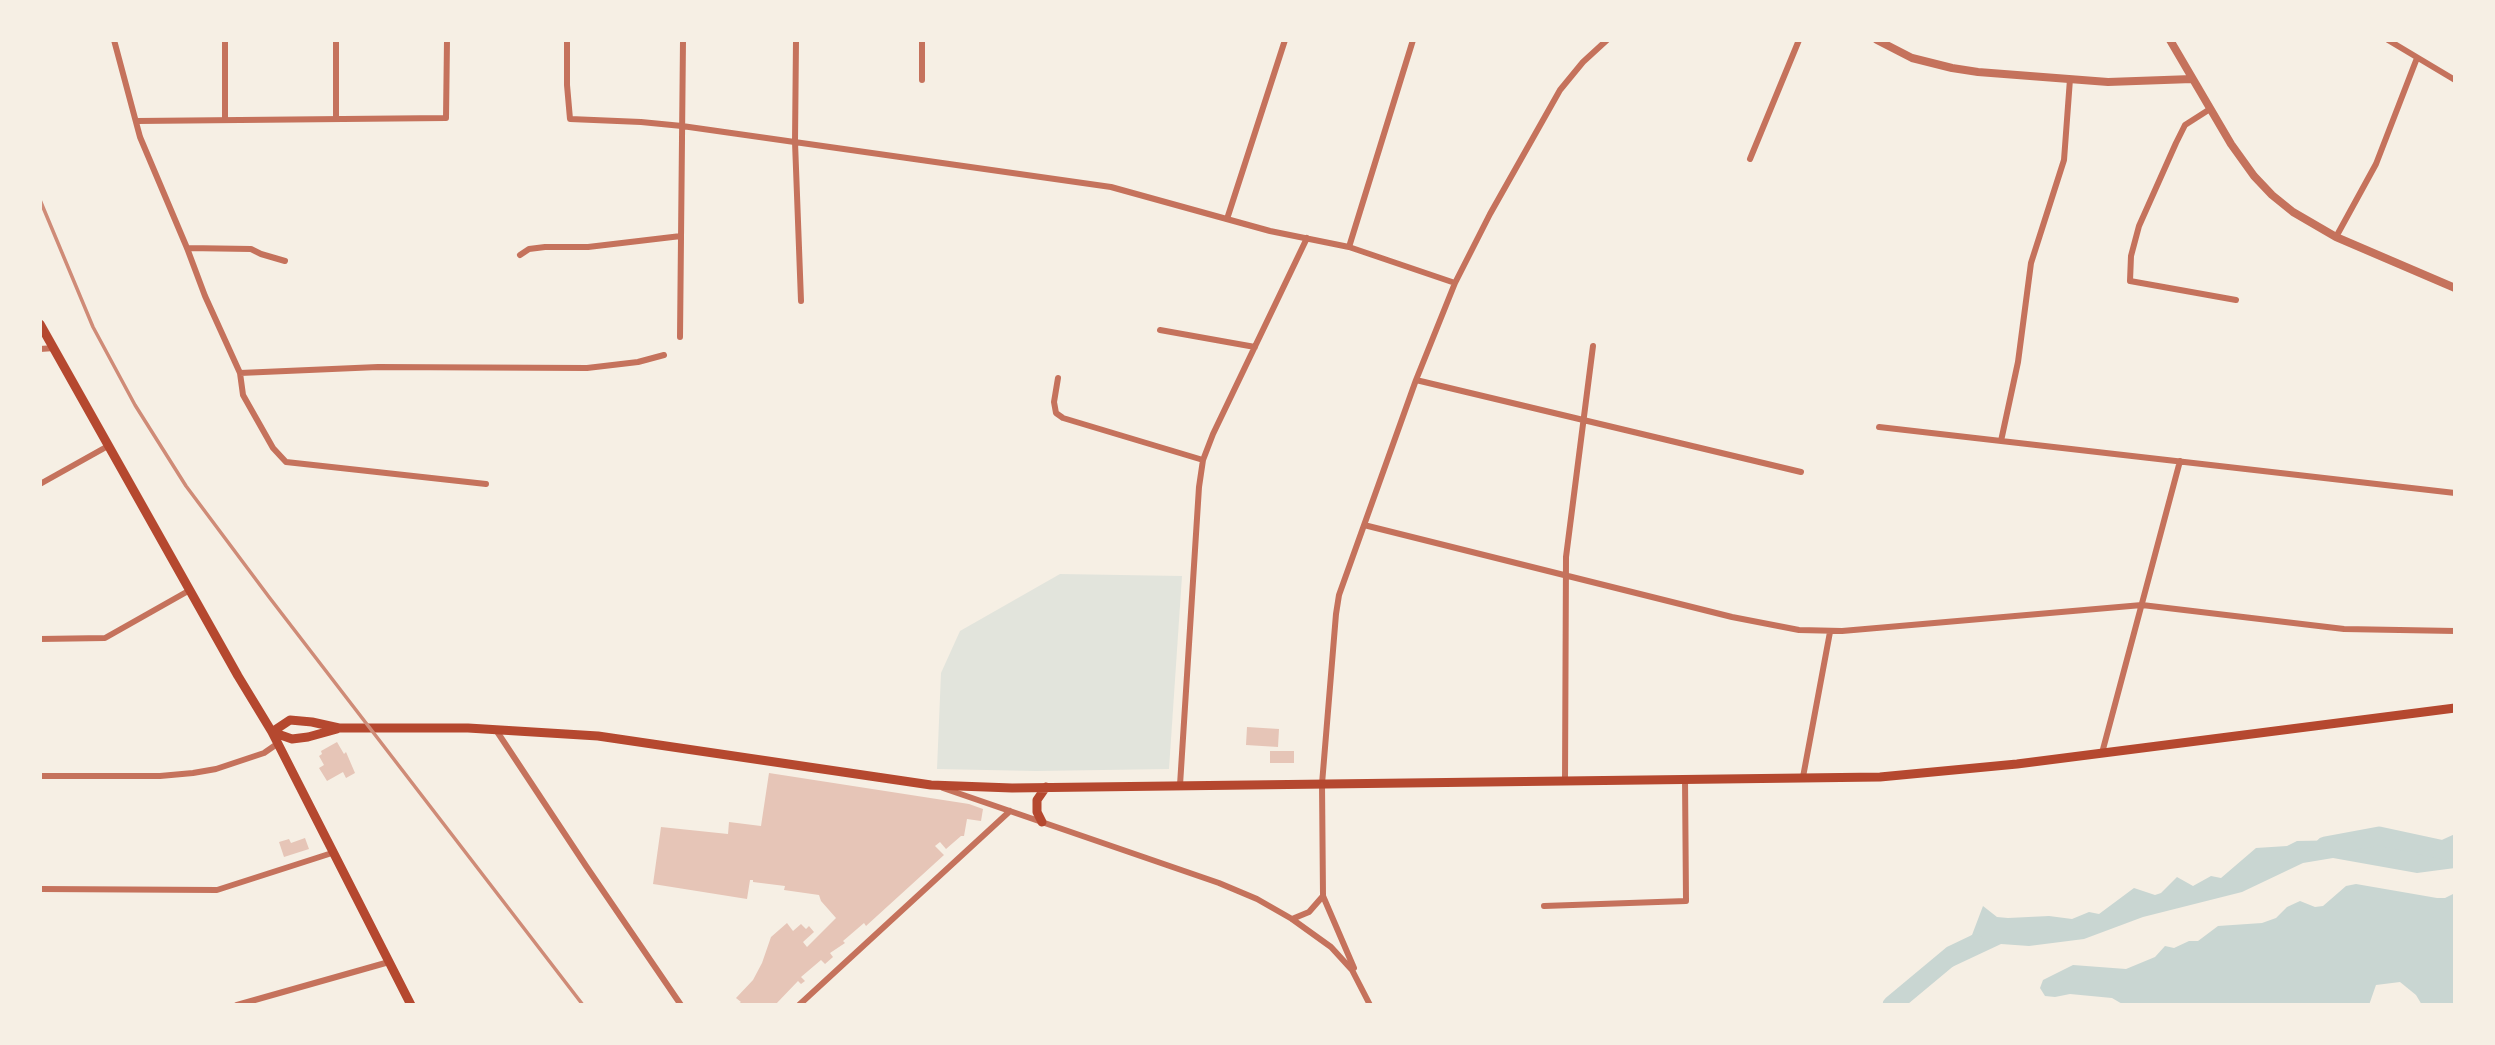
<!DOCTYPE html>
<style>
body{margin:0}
#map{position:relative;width:2495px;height:1045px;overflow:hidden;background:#f6efe4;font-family:"Space Grotesk",sans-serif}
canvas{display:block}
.frame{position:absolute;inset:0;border:42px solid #f6efe4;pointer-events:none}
</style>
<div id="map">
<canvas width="2495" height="1045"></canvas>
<div class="frame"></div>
</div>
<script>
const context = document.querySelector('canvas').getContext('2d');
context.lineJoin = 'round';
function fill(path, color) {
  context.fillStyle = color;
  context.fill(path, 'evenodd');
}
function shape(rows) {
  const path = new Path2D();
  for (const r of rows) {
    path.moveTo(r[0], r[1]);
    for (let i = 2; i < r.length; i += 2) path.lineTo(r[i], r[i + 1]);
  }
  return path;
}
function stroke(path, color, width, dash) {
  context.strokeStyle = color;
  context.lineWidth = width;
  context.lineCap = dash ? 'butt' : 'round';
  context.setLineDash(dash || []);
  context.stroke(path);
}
const green = shape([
 [1060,574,1182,576,1169,769,1036,771,937,769,941,673,960,631]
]);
const water = shape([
 [2455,834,2455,868,2417,873,2333,858,2303,863,2242,892,2143,917,2084,939,2029,946,2001,944,1952,967,1952,955,1972,935,1983,906,1997,917,2008,918,2049,916,2072,919,2089,912,2099,914,2134,888,2155,895,2161,893,2177,877,2193,886,2211,876,2221,878,2256,848,2287,846,2297,841,2347,840,2395,846,2423,845,2435,843],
 [2356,884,2437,898,2445,898,2455,893,2455,1005,2422,1005,2416,995,2400,982,2376,985,2369,1005,2124,1005,2112,998,2070,994,2055,997,2045,996,2040,988,2043,980,2073,965,2126,969,2155,957,2165,946,2174,948,2189,941,2198,941,2218,926,2262,923,2276,918,2287,907,2300,901,2315,907,2323,906,2346,886]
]);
const river = shape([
 [2325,846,2379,836,2444,850,2455,848],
 [1892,1005,1952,955,1975,944]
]);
const building = shape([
 [1247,727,1279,729,1278,747,1246,745],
 [337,742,344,754,346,752,355,773,346,778,343,772,327,781,319,768,324,765,319,756,322,754,321,751],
 [1270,751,1294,751,1294,763,1270,763],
 [769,773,969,804,983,809,981,821,967,819,964,836,961,836,946,849,940,842,935,846,944,855,866,926,864,923,843,941,845,943,830,953,833,957,825,964,821,960,801,977,805,981,801,984,798,981,775,1005,737,1005,741,1002,736,998,753,980,762,963,771,937,787,923,793,931,801,924,806,929,809,926,814,932,803,942,807,947,836,918,821,901,819,895,784,890,785,886,753,882,753,880,750,880,747,899,653,884,661,827,728,834,729,822,761,826],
 [305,838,309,849,284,857,279,842,289,839,291,843]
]);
const minor = shape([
 [114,40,140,137,187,248,205,296,240,373,243,395,273,448,286,462,486,484],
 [336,40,336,119],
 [567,40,567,85,570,119,641,122,682,126,1111,187,1270,231,1349,247,1455,283],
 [796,40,795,142,801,301],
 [2388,40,2455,80],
 [922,80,922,40],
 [2210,109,2185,125,2176,143,2139,226,2131,256,2130,281,2236,300],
 [225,120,225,40],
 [137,121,446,118,447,40],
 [1750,159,1799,40],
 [1227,219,1285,40],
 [2336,237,2376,164,2417,58],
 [1349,247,1413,40],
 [187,248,251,249,261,254,285,261],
 [520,255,529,249,545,247,588,247,681,236],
 [1160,330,1255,347],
 [680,337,683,40],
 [40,349,54,348],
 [240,373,378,367,587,368,638,362,664,355],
 [1058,378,1054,402,1056,413,1063,418,1203,460],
 [1416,380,1801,472],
 [1879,427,2455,493],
 [2001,441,2018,362,2031,263,2064,160,2070,79],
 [40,484,108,446],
 [1364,525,1732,617,1799,630,1842,631,2142,605,2344,629,2455,631],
 [40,639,105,638,190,590],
 [496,730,586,866,681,1005],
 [2102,753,2180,461],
 [40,776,160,776,193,773,216,769,264,753,277,744],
 [1803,777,1830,632],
 [1565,781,1566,557,1593,346],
 [1180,785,1199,487,1203,460,1213,434,1307,238],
 [943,788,1219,883,1257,899,1292,919,1331,947,1352,970,1370,1005],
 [40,889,217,890,332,853],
 [1323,896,1354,968],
 [1544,906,1686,901,1685,778],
 [1292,919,1309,912,1323,896,1322,784,1336,614,1339,595,1416,380,1455,283,1490,214,1560,90,1583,62,1607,40],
 [237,1005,389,962],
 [799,1005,1010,811]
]);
const tertiary = shape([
 [1877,40,1912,58,1952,68,1978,72,2108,82,2192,79],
 [2170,40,2231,144,2254,176,2272,195,2293,212,2336,237,2455,288]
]);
const secondary = shape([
 [40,324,238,676,272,732,411,1005],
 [272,732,290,720,312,722,339,728,468,728,598,736,931,785,1012,788,1880,777,2017,764,2455,708],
 [272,732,292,739,308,737,337,729],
 [1042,822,1037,812,1037,800,1046,787]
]);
const rail = shape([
 [40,200,93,327,135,405,186,486,269,597,583,1005]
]);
fill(green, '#e2e4dc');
fill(water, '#c9d6d2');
stroke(river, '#c9d6d2', 19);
fill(building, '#e6c5b7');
stroke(minor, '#c5725c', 6);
stroke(tertiary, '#c5725c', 8);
stroke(secondary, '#b5482f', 9);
stroke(rail, '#cf8b77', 3.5);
</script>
